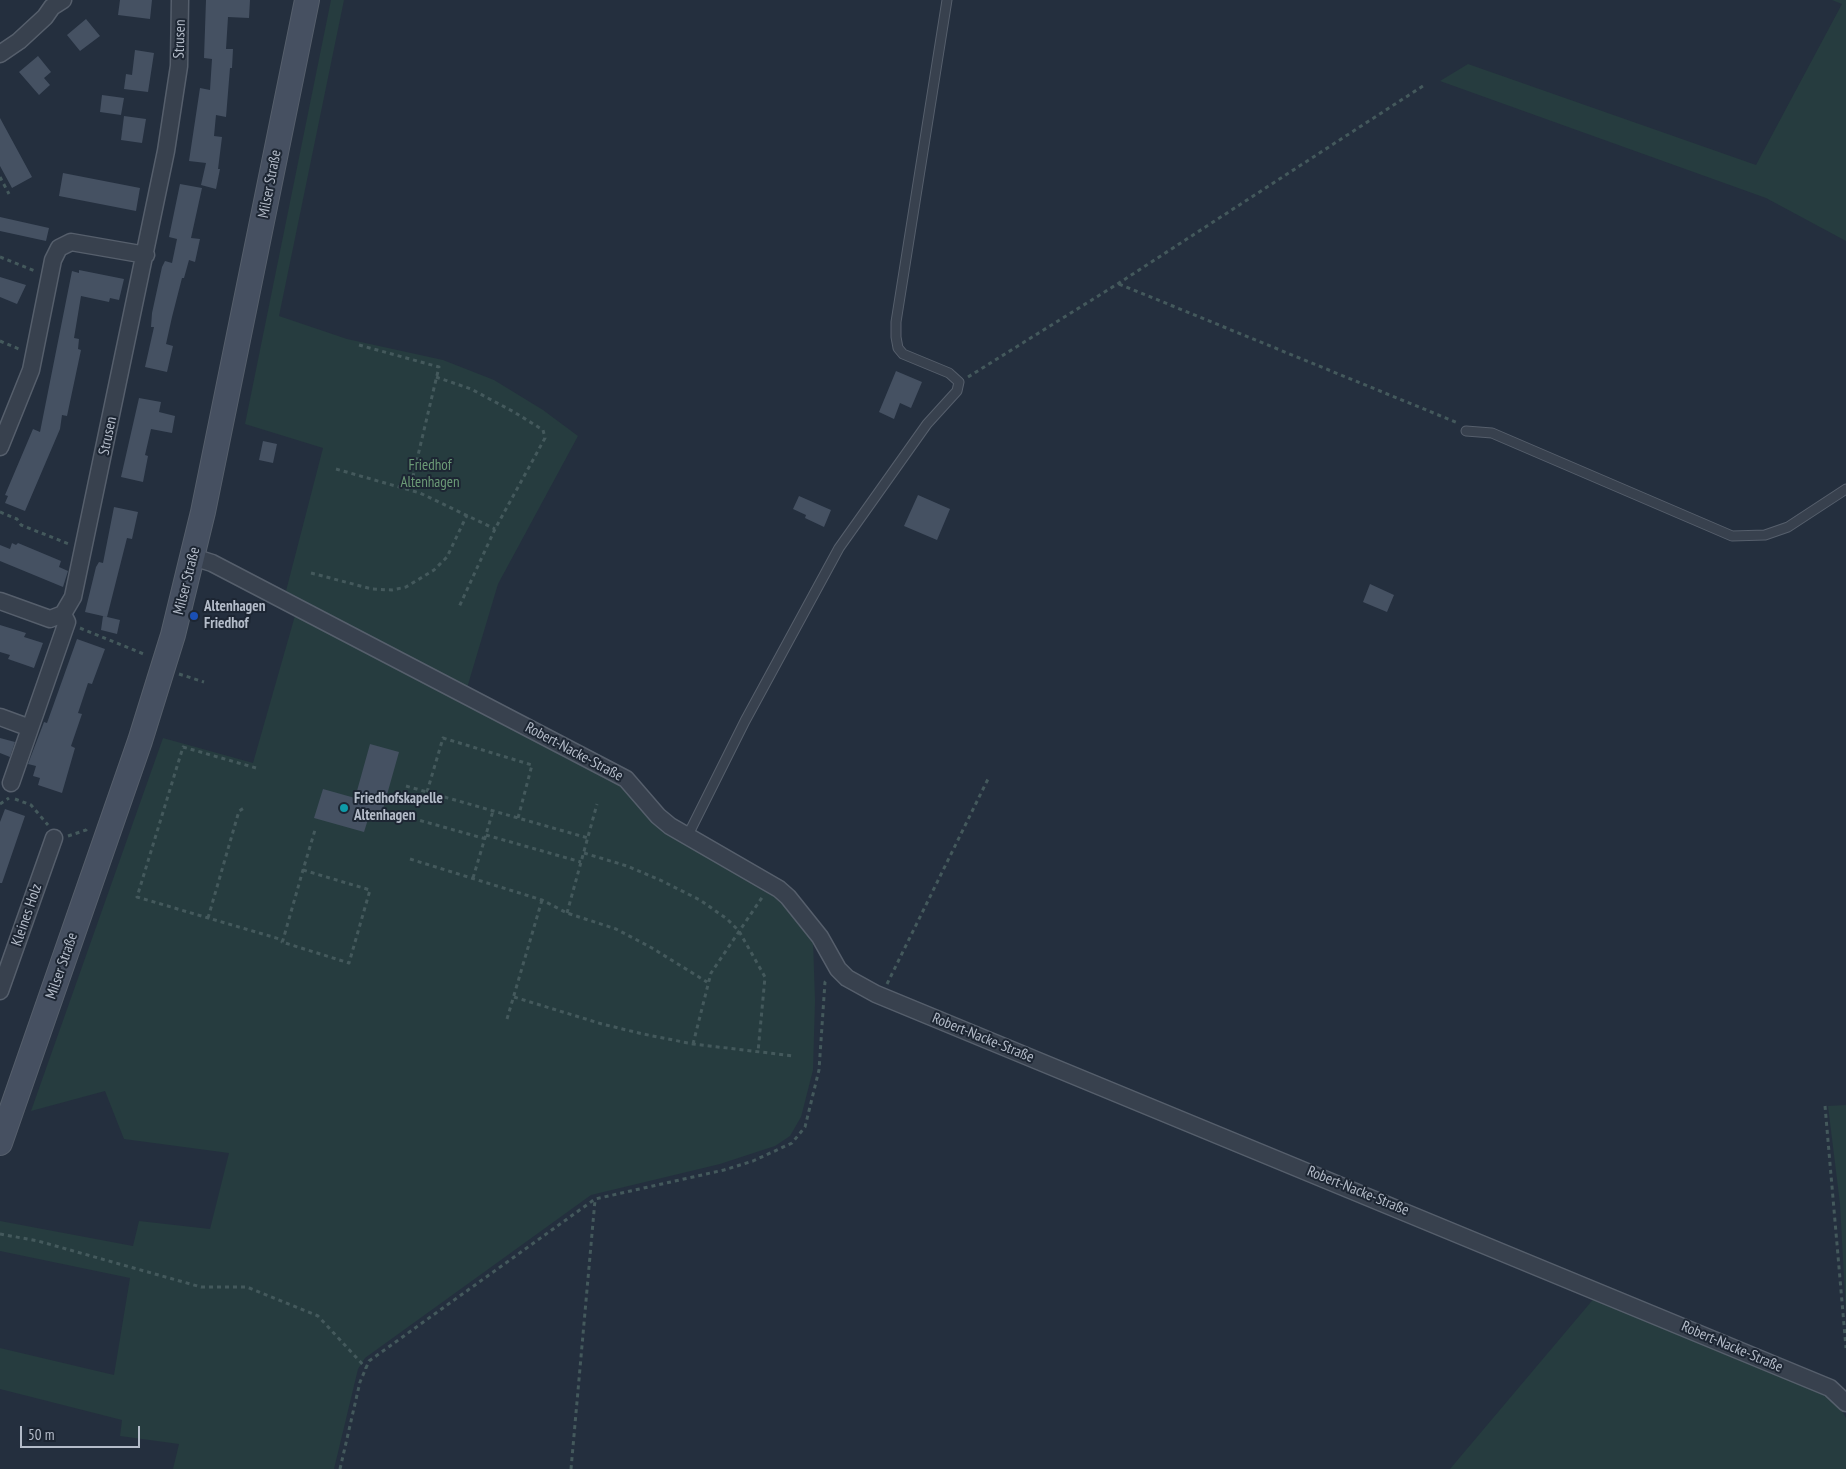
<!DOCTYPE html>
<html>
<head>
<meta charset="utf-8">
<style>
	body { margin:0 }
	#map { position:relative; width:1846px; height:1469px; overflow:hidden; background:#242f3e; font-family:"PT Sans Narrow",sans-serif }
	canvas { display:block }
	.scale { position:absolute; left:20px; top:1426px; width:120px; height:22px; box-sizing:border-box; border:2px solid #b4bcc9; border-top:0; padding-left:6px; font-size:15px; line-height:18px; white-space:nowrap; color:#b4bcc9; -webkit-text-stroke:4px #1d2633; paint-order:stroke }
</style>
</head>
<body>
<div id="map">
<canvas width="1846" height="1469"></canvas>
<div class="scale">50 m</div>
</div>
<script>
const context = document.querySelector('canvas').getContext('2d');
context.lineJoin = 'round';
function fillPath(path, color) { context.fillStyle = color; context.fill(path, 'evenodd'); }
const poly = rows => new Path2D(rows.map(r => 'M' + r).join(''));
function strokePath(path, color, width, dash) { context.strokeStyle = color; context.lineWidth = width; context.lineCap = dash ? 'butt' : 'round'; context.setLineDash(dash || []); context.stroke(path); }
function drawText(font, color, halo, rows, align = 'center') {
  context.font = font + ' "PT Sans Narrow",sans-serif'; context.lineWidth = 4; context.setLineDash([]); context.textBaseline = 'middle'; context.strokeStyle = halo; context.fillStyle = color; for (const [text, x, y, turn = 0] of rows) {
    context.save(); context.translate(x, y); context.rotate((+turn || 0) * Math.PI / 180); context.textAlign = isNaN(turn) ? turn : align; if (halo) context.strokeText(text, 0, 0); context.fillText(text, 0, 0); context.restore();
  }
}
fillPath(poly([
	[331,0,344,0,279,316,347,339,443,360,494,380,543,410,578,436,498,584,467,688,286,591,323,448,245,424],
	[1832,0,1846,0,1846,241,1766,198,1440,81,1468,64,1756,165,1842,4],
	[296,612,507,724,567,759,626,786,777,895,813,941,815,1001,813,1070,801,1117,790,1136,775,1146,720,1164,591,1195,365,1358,358,1369,334,1469,173,1469,179,1444,120,1436,122,1420,0,1389,0,1348,114,1375,130,1278,0,1251,0,1221,133,1246,139,1221,210,1229,229,1153,124,1139,105,1091,31,1111,163,738,253,763],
	[1846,1105,1846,1315,1840,1204,1828,1106],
	[1596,1296,1828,1392,1838,1403,1846,1418,1846,1469,1450,1469]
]), '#263c3f');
fillPath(poly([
	[120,0,152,0,150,19,118,15],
	[206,0,250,0,249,18,228,17,226,49,233,49,232,68,230,68,226,117,216,115,214,136,222,137,218,169,220,169,216,189,201,185,206,163,189,161,200,88,210,90,212,59,204,58],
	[86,19,100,36,80,51,67,35],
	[135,50,154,53,148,92,124,89,126,74,132,75],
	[38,56,51,72,44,78,50,85,39,95,19,72],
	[102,95,124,98,121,115,100,112],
	[124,116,146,119,142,143,121,140],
	[0,118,32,177,12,188,0,166],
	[63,173,140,188,136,211,59,196],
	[180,184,202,188,191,238,200,239,195,262,189,260,184,278,182,278,172,317,166,344,173,346,167,372,145,367,154,327,151,327,152,313,162,267,165,261,172,263,177,239,169,237],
	[0,217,49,228,46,241,0,231],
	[79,270,124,279,119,300,110,298,109,302,81,296,74,338,79,339,78,349,81,350,67,416,62,415,60,429,25,511,5,503,8,496,5,495,33,429,40,432,72,271,79,273],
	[0,277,26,285,17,304,0,297],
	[896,371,922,382,911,408,900,403,894,419,879,412],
	[139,398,161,402,159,412,175,416,172,433,151,429,145,455,148,456,143,482,121,477],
	[263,441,277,444,273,463,259,460],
	[918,495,950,509,937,540,904,526],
	[799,496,831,510,824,527,805,518,806,515,793,509],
	[114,507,138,512,132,539,127,538,107,617,85,612,96,567,99,562,103,563],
	[12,543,16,545,18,543,61,561,59,567,68,571,63,587,0,561,0,545,10,549],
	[1370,584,1394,595,1387,612,1363,602],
	[103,616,120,620,117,634,101,630],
	[0,625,26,633,24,637,43,643,34,668,8,659,10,655,0,652],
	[77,639,105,649,92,684,88,683,78,713,82,714,71,746,75,748,62,793,38,785,40,778,33,776,36,766,28,764,44,722,47,723],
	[0,738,15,742,10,757,0,753],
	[370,744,399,752,381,816,370,813,364,832,314,818,323,789,355,798],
	[5,809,25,816,2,883,0,883,0,822]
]), '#455162');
const lane = poly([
	[1466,431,1492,433,1732,536,1765,535,1788,527,1846,489],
	[687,837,745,721,839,548,927,424,957,391,959,382,949,373,903,354,898,348,896,337,896,322,947,0]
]);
const street = poly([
	[0,54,19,41,45,17,52,7,63,0],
	[0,447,31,370,53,260,59,248,71,242,146,255],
	[193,557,212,563,626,779,658,816,670,826,779,889,788,897,820,937,838,969,847,978,876,994,1830,1388,1846,1403],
	[0,601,50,619,63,614,73,597,166,151,179,66,180,0],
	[0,717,30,728],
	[11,783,67,622,63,614],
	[0,991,54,838]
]);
const secondary = poly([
	[0,1143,140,741,173,635,203,512,307,0]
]);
strokePath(lane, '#565f6c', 11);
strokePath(street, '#565f6c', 19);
strokePath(secondary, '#565f6c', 26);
strokePath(poly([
	[0,177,9,194],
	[0,257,35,271],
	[1119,284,1458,423],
	[0,341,19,349],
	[359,345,439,367,410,489],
	[436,377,471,389,514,412,543,430,545,438,495,529,459,607],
	[968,377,1119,283,1426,84],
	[336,469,420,493,495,529],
	[0,512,17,519,21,525,69,544],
	[311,573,372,589,392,590,406,587,434,570,447,557,467,515],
	[80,628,146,655],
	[179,674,204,682],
	[256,768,183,747,137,897,283,940],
	[406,786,588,838],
	[427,792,443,738,532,765,518,818],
	[15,799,31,805,48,825],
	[0,804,9,798],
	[397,814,486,839],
	[486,835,581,862],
	[68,836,86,830,89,826],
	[584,853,627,866,660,880,700,900,727,919,739,931,765,977,758,1052],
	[410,859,542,900,567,913,616,929,652,948,707,982],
	[303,870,370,890,349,963,282,942,283,940,303,870,315,830],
	[473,878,493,811],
	[567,913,597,804],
	[208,918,239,811,244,808],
	[887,984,988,779],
	[514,997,602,1024,643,1034,693,1044,794,1056],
	[507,1019,542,900],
	[693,1044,711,973,763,896],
	[1825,1106,1846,1348],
	[0,1234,38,1241,201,1287,247,1287,318,1316,366,1368],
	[340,1469,360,1382,369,1361,595,1199,724,1170,753,1161,792,1143,805,1127,819,1070,825,982,828,979],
	[571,1469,595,1200]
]), '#44595c', 3, [4, 4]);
strokePath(lane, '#38414e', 9);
strokePath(street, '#38414e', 16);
strokePath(secondary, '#465061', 24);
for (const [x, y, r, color] of [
	[194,616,5,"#1a4fb4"],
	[344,808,5,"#0f9aa8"]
]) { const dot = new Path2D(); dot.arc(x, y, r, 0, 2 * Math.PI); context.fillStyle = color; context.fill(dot); strokePath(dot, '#1d2633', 2); }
drawText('15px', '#b4bcc9', '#1d2633', [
	["Strusen",180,39,-88],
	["Milser Straße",270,184,-79],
	["Strusen",108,436,-78],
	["Milser Straße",187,581,-76],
	["Robert-Nacke-Straße",574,752,28],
	["Kleines Holz",27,915,-71],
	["Milser Straße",62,966,-71],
	["Robert-Nacke-Straße",983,1038,22],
	["Robert-Nacke-Straße",1358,1191,22],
	["Robert-Nacke-Straße",1732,1347,23]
]);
drawText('15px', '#6b9a76', '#1d2633', [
	["Friedhof",430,466],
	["Altenhagen",430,483]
]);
drawText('bold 15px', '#b4bcc9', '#1d2633', [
	["Altenhagen",204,607],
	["Friedhof",204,624],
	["Friedhofskapelle",354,799],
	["Altenhagen",354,816]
], 'left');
</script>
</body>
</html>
